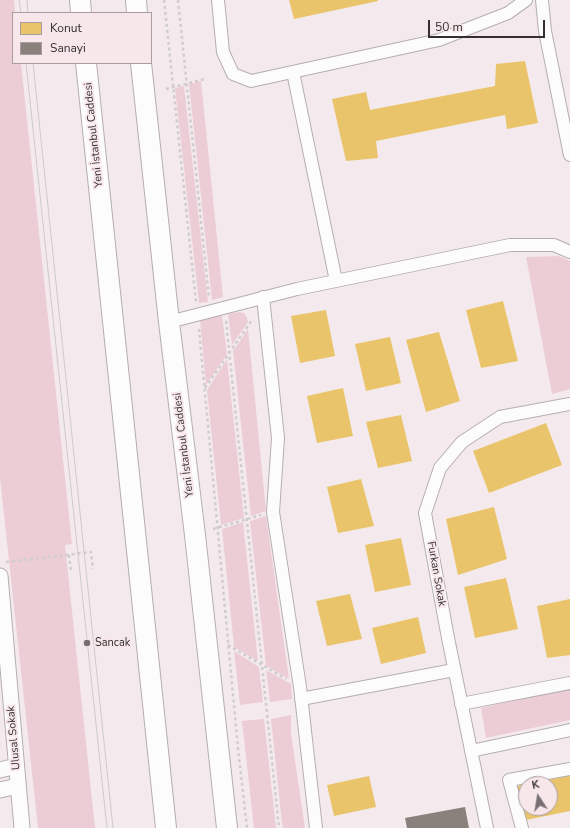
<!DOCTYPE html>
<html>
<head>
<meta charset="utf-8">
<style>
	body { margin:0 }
	#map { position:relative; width:570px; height:828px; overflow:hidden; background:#f4eaed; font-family:"Nunito Sans",sans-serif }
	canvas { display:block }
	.legend { position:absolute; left:12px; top:12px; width:140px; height:52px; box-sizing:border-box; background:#f7e7eb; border:1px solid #a99da0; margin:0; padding:5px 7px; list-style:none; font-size:12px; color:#342f30 }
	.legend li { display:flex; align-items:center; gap:8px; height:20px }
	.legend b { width:20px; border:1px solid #a99da0 }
	.north { position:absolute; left:518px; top:776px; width:40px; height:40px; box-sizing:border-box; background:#f7e7eb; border:1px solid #a99da0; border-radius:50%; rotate:348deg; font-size:11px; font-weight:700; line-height:16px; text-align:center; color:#342f30 }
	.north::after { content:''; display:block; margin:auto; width:14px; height:18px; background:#777072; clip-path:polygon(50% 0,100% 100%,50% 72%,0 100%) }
	.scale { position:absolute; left:428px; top:20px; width:117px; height:18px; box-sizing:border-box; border:2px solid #342f30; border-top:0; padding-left:5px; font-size:12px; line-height:14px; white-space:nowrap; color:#342f30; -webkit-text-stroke:3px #f7e7eb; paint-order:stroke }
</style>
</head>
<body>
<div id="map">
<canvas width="570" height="828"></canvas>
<ul class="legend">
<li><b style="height:11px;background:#e9c46a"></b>Konut</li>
<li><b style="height:11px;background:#8a817c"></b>Sanayi</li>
</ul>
<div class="north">K</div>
<div class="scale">50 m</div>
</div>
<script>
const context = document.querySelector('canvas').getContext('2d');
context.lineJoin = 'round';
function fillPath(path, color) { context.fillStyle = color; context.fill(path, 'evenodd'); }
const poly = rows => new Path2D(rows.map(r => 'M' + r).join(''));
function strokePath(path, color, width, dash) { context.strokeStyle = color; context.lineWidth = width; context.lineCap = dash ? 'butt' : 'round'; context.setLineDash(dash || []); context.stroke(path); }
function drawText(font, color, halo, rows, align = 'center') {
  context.font = font + ' "Nunito Sans",sans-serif'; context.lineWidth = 4; context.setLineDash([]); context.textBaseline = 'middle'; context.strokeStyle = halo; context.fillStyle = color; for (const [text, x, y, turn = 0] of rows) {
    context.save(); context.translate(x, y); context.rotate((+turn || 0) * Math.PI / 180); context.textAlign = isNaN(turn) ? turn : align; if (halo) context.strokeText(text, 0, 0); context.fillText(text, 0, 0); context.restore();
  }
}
fillPath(poly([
	[0,0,14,0,15,13,13,13,13,63,21,63,72,544,65,545,95,828,38,828,0,478],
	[201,81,223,297,212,300,189,84],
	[184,86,208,302,199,303,175,88],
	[558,256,570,261,570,389,552,394,526,257],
	[238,312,244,313,247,318,248,322,232,345,228,314],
	[222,315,227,354,206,385,200,320],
	[248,329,266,511,251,516,233,351],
	[227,359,244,518,221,525,207,390],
	[266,516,289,679,266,666,250,521],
	[243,522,258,661,234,647,222,529],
	[234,651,259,667,263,702,240,705],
	[266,670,291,684,292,699,270,702],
	[570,689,570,720,486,738,481,708],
	[291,715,291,733,305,828,283,828,282,823,271,719],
	[264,719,276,828,254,828,242,721]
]), '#edcdd5');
fillPath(poly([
	[289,0,378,0,378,1,294,19],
	[525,61,538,123,507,129,505,115,376,141,378,158,346,161,332,99,366,92,370,110,495,86,496,64],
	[503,301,518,361,481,368,466,310],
	[326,310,335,356,300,363,291,316],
	[439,332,460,401,426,412,406,340],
	[390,337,401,383,366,391,355,344],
	[343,388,353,436,317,443,307,396],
	[401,415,412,461,378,468,366,422],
	[546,423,562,465,489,493,473,451],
	[361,479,374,526,338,533,327,487],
	[494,507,507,559,458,575,446,519],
	[401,538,411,585,375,592,365,545],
	[506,578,518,629,475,638,464,587],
	[350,594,362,639,327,646,316,601],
	[570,599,570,655,547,658,537,606],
	[418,617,426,653,381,664,372,628],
	[570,775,570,811,526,820,517,786,526,784,526,808,550,808,550,784,530,783],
	[369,776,376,807,334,816,327,785]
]), '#e9c46a');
fillPath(poly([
	[465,807,469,828,407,828,405,818]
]), '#8a817c');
const minor = poly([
	[218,0,223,52,233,74,251,81,439,40,508,13,526,0],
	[542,0,545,31,570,155],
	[293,72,336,281],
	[263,297,278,438,273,512,300,687,316,828],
	[169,322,297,289,510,245,554,245,570,252],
	[301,699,454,670],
	[461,704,570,683],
	[471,751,570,730],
	[487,828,448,638,425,513,440,468,462,442,500,417,570,404],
	[522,828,509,780,570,769]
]);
const tertiary = poly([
	[0,576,22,828],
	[0,770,16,766],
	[0,790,18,786]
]);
const trunk = poly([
	[80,0,81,13],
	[136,0,137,13],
	[86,63,166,828],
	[141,63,169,322,195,535,227,828]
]);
strokePath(minor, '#b5aeaf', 14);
strokePath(tertiary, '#b5aeaf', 17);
strokePath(trunk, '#b5aeaf', 22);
strokePath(poly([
	[164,0,196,302],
	[178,0,209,298],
	[166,89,205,79],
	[226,321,279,828],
	[199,329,238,748,247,828],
	[205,388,252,320],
	[213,529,261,515],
	[69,555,71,571],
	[6,562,91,552,93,569],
	[228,645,286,679]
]), '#d0cdce', 2.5, [3, 3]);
strokePath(minor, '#fdfcfc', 12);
strokePath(tertiary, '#fdfcfc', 15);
strokePath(trunk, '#fdfcfc', 20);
strokePath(poly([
	[19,0,21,13],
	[27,0,28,13],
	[26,63,107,828],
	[33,63,113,828]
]), '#cccaca', 1);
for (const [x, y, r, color] of [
	[87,643,4,"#777072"]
]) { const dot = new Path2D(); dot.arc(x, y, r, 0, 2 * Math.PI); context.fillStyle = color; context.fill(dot); strokePath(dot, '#f7e7eb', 1.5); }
drawText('11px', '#342f30', '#f7e7eb', [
	["Yeni İstanbul Caddesi",94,135,-96],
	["Yeni İstanbul Caddesi",184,445,-97],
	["Furkan Sokak",436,574,80],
	["Ulusal Sokak",14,738,-95]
]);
drawText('11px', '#342f30', '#f7e7eb', [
	["Sancak",95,643]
], 'left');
</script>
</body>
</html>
